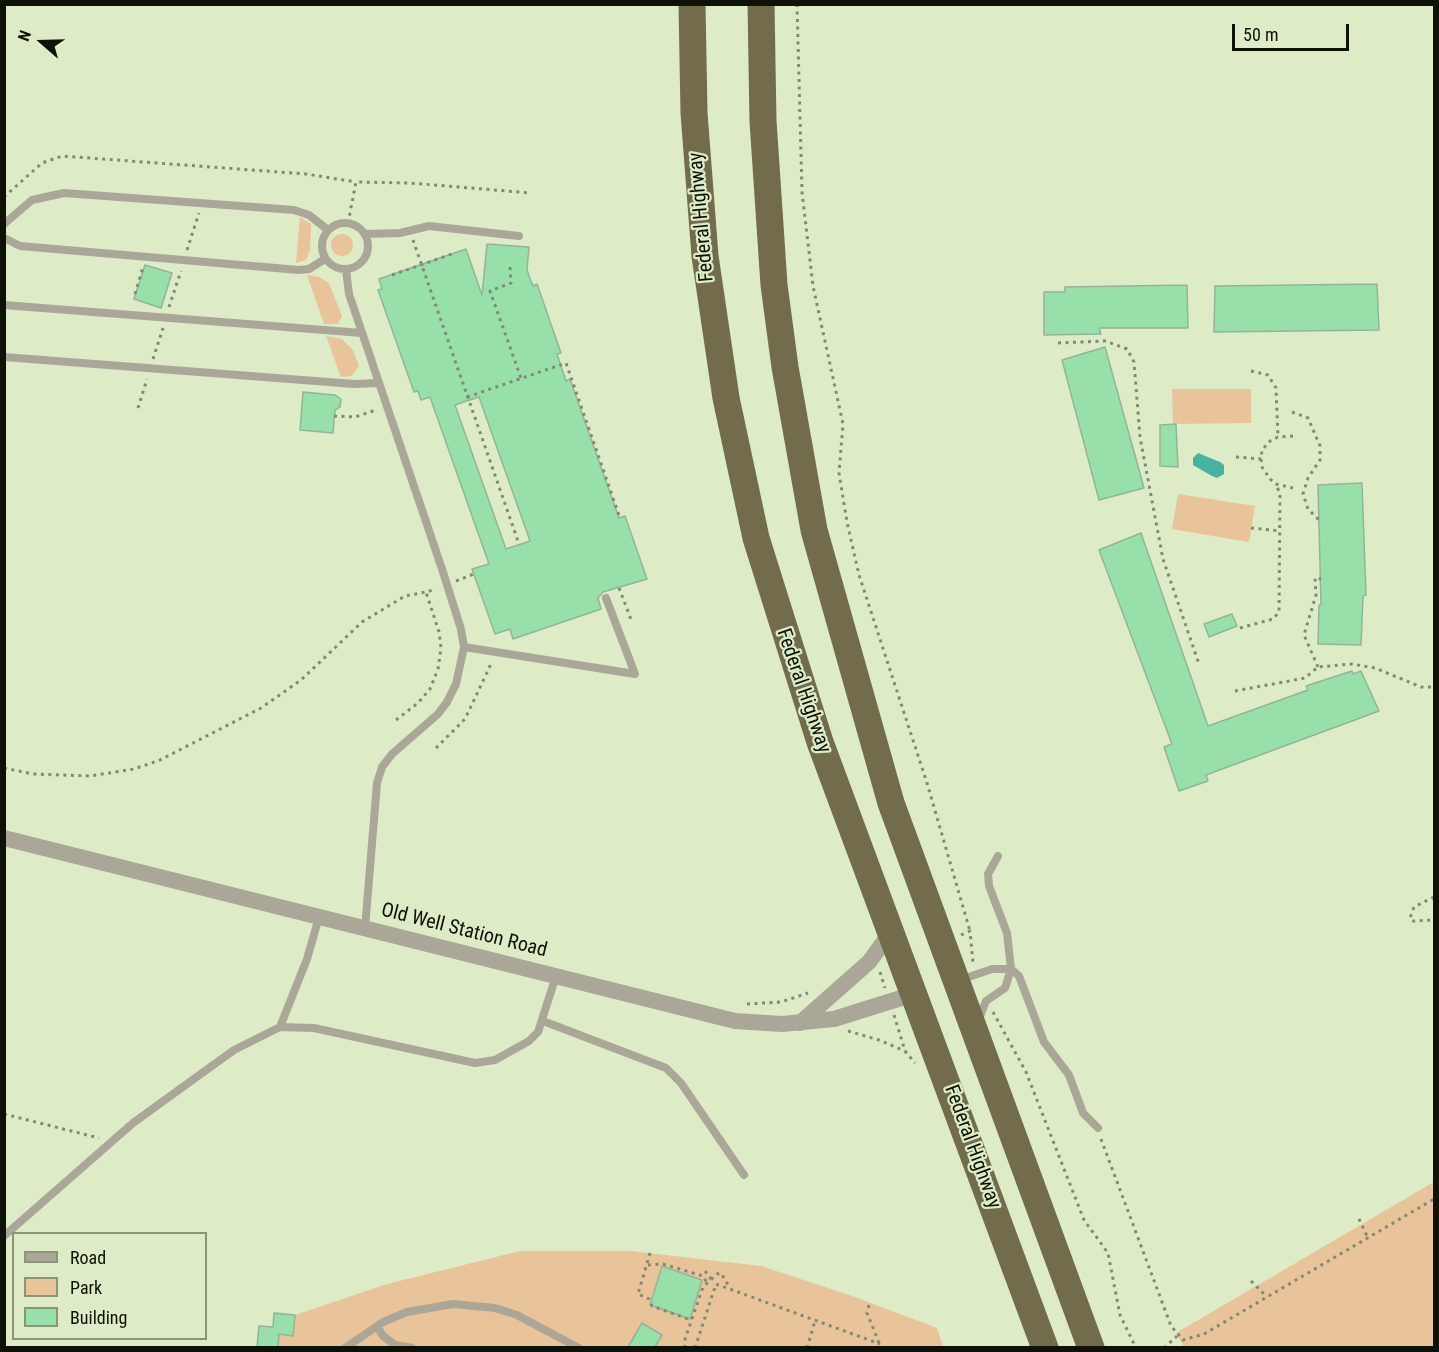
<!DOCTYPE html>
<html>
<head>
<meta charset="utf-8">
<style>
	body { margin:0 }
	#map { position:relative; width:1439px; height:1352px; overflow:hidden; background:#ddebc7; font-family:"Roboto Condensed",sans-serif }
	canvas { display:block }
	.frame { position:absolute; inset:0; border:6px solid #0d1106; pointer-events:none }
	.legend { position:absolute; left:12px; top:1232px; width:195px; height:108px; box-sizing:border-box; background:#ddebc7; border:2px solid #8a947a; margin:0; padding:8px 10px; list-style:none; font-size:18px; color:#0d1106 }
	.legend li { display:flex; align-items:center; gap:12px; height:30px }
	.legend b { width:30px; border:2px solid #8a947a }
	.north { position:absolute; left:12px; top:12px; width:60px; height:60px; -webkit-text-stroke:4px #ddebc7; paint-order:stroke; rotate:290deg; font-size:16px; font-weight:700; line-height:24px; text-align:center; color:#0d1106 }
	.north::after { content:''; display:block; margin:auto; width:21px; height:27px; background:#0d1106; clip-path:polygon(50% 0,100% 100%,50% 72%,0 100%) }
	.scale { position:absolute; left:1232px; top:24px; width:117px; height:27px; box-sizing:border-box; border:3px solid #0d1106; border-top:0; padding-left:8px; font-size:18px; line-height:21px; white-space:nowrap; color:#0d1106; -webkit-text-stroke:4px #ddebc7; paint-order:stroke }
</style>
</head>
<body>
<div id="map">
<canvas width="1439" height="1352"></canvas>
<div class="frame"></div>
<ul class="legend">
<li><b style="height:8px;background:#aba798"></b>Road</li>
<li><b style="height:16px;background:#e9c39a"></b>Park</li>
<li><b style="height:16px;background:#97e0aa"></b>Building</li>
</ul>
<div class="north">N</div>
<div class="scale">50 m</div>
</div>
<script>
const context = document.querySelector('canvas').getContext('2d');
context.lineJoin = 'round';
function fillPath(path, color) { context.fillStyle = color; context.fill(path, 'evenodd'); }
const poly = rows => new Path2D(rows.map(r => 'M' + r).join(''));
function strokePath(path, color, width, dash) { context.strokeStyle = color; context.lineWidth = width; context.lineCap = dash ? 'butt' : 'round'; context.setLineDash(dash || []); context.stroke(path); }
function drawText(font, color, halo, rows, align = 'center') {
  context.font = font + ' "Roboto Condensed",sans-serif'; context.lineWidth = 4.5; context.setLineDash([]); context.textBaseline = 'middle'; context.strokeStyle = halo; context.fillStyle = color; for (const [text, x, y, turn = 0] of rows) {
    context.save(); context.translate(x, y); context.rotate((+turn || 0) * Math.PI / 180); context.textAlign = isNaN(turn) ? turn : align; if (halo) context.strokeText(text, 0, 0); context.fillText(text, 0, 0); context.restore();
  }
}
fillPath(poly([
	[300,217,311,224,310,250,306,260,296,263],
	'331 245a11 11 0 1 1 22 0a11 11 0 1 1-22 0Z',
	[307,275,319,277,329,283,342,316,338,324,324,324],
	[326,336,342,339,353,350,359,366,351,376,341,377],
	[1172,389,1251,389,1251,423,1173,424],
	[1178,494,1255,506,1249,542,1172,529],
	[1434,1182,1434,1347,1184,1347,1176,1333],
	[520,1251,631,1251,761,1266,852,1296,937,1328,943,1347,256,1348,295,1315,387,1284]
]), '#e9c39a');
fillPath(poly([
	[1198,453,1220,462,1224,465,1224,474,1217,478,1212,476,1193,465,1193,458]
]), '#44b39f');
const building = poly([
	[487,244,529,247,527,270,533,286,537,284,561,353,557,354,566,381,570,379,619,518,625,516,647,579,603,592,598,598,601,609,513,639,510,629,495,634,472,569,489,564,430,397,421,400,418,391,414,392,378,290,382,289,379,279,466,249,482,295,487,244],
	[479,397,530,541,506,549,455,405,479,397],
	[145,265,172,273,161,308,134,299,145,265],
	[1377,284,1379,330,1214,332,1215,286,1377,284],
	[1187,285,1188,328,1099,328,1101,334,1044,335,1044,292,1065,292,1065,287,1187,285],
	[1105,347,1144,488,1099,500,1062,360,1105,347],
	[303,392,335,395,341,399,340,407,335,410,333,433,300,430,303,392],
	[1176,424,1178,467,1160,466,1160,425,1176,424],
	[1362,483,1366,595,1363,596,1361,645,1318,644,1319,605,1321,605,1318,485,1362,483],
	[1141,533,1208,726,1308,690,1306,686,1352,671,1353,674,1361,671,1379,711,1206,775,1208,781,1179,791,1164,747,1172,744,1099,550,1141,533],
	[1232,614,1237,626,1209,637,1204,624,1232,614],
	[662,1266,702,1280,690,1319,650,1305,662,1266],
	[274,1313,295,1315,293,1336,279,1334,278,1347,257,1347,259,1326,273,1327,274,1313],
	[642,1323,662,1335,655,1347,628,1347,642,1323]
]);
fillPath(building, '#97e0aa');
strokePath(building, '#94b39b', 1.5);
strokePath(poly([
	[797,4,802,192,813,286,843,424,839,473,847,522,859,575,927,783,970,931],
	[4,197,42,163,62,156,306,174,356,182],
	[348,223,356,182,410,183,531,193],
	[413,240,519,544],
	[187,250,199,213],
	[510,267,511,283,490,291,521,378],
	[392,275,452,254],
	[135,294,143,267],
	[169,307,181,271],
	[1058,343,1105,341,1127,349,1134,362,1140,437,1163,559,1199,664],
	[153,359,163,328],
	[1251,371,1268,375,1276,388,1278,437],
	[467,397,566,363,620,518],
	[138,408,147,379],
	[1292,412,1308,418,1320,446,1320,460,1308,478,1303,494,1308,509,1319,520],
	[334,416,355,417,376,410],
	[1293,436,1278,437,1270,441,1262,450,1261,459,1262,467,1270,479,1276,484,1293,488],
	[1236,457,1261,459],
	[1251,528,1280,531],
	[456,581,474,574],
	[619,588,632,622],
	[1240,628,1273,619,1279,612,1280,494,1276,484],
	[1318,667,1304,635,1316,595,1315,578,1321,579],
	[1235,691,1305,678,1318,667,1352,664,1375,668,1421,687,1434,687],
	[396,720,418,703,430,689,438,669,441,648,439,632,426,592,436,589],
	[436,748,465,719,491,664],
	[4,768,33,774,90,776,134,769,160,760,261,708,301,680,362,622,405,596,426,592],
	[1434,897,1414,907,1410,918,1413,921,1434,920],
	[961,935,970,931,973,963],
	[880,972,885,988],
	[747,1004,781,1002,808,993],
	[993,1012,1026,1072,1084,1220,1108,1253,1120,1315,1136,1348],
	[894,1015,905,1051,915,1063],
	[848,1031,879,1040,905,1051],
	[4,1114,99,1138],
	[1101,1139,1171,1326,1183,1340,1204,1334,1434,1199],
	[1359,1219,1368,1238],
	[650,1253,638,1294,649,1299,652,1306,691,1320],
	[648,1265,663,1264,703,1276,707,1283],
	[705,1271,711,1279],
	[1251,1281,1267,1297],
	[869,1305,867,1313,881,1348],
	[685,1348,685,1339,703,1287,717,1274,721,1273,730,1288],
	[695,1348,716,1284,880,1344],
	[807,1348,815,1321],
	[1164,1348,1177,1336]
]), '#828b72', 3, [3, 4.5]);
strokePath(poly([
	'322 246a23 23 0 1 1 46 0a23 23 0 1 1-46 0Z',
	[4,224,32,200,64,193,294,210,309,215,328,230],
	[365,234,400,233,429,226,519,236],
	[4,238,20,246,299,270,309,269,325,259],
	[346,270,349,294,442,569,461,629,464,647,456,684,447,702,438,714,392,754,382,767,377,783,365,928],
	[4,305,362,333],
	[4,357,354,384,379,383],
	[464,647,635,674,606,598],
	[960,980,992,969,1011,969,1019,976,1044,1042,1069,1075,1083,1113,1098,1128],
	[543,1021,666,1068,681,1083,744,1175],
	[978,1021,986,1001,1005,988,1011,969,1007,933,989,886,988,874,998,856],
	[280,1027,314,1028,475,1063,495,1060,529,1041,538,1032,556,976],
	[4,1236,133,1123,234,1050,280,1027,307,959,319,917],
	[377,1326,383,1336,395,1345,412,1348],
	[345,1348,383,1322,407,1312,453,1304,495,1308,517,1315,579,1348]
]), '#aba798', 8);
strokePath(poly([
	[4,838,735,1021,782,1024,834,1019,914,994],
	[800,1023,869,962,891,932]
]), '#aba798', 16);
strokePath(poly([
	[692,4,694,113,705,256,726,398,756,538,820,742,1045,1348],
	[761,4,763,121,774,285,785,367,814,530,891,803,1091,1348]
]), '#726b4c', 27);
drawText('20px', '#0d1106', '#ddebc7', [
	["Federal Highway",702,217,-95],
	["Federal Highway",803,691,71],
	["Old Well Station Road",464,931,14],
	["Federal Highway",972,1147,70]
]);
</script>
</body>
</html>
